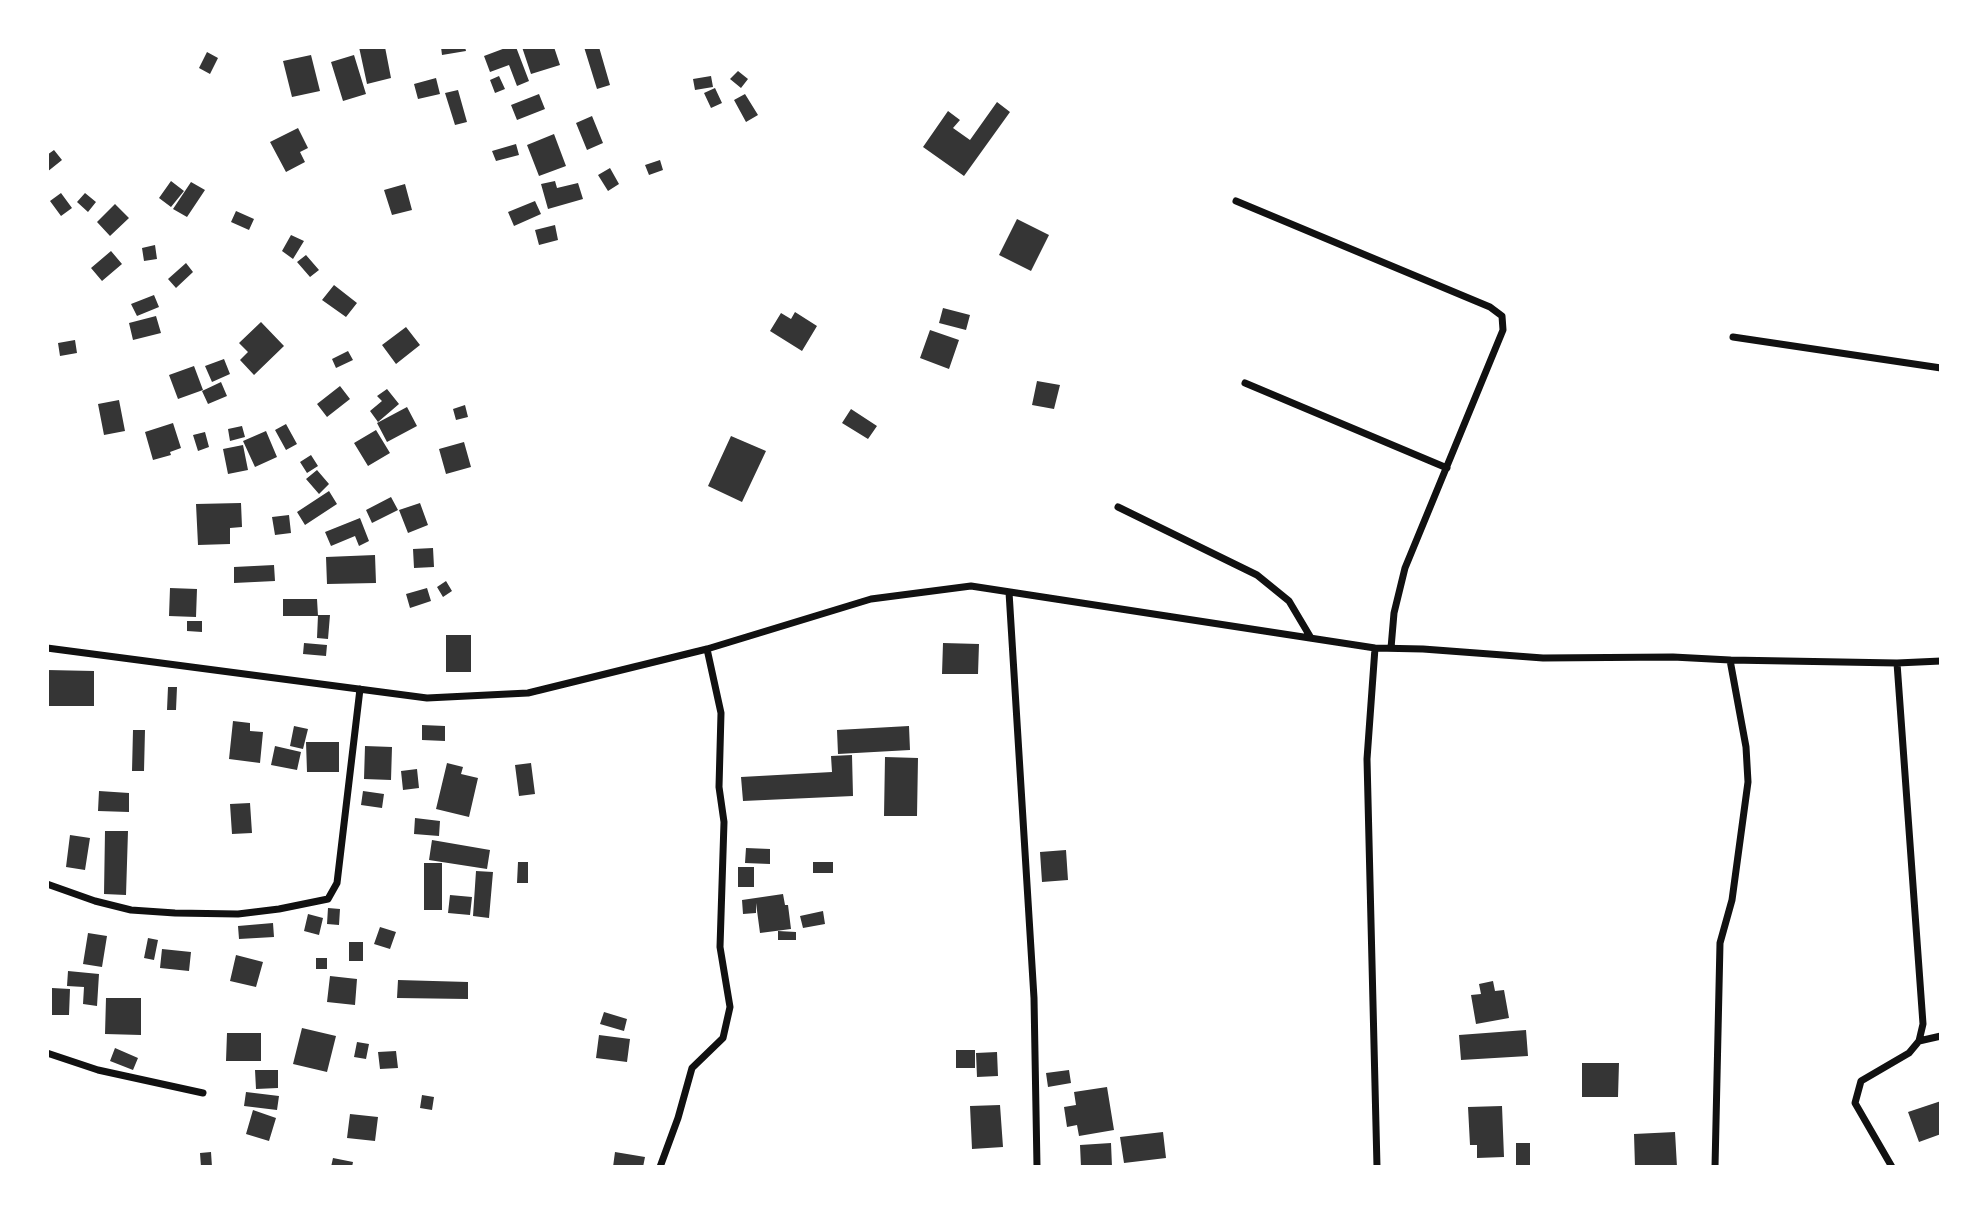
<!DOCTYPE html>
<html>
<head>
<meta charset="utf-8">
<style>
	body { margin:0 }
	#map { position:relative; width:1988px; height:1214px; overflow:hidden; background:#fff; font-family:Poppins,sans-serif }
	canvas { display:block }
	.frame { position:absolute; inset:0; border:49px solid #fff; pointer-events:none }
</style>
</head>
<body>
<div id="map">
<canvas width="1988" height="1214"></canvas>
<div class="frame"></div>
</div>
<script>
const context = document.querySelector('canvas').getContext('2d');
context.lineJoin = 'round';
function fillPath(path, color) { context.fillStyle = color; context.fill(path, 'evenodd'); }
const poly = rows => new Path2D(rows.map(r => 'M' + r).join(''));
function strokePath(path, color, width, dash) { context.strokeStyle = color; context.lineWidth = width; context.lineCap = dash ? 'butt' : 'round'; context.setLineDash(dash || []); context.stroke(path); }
fillPath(poly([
	[359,47,385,47,391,78,367,84],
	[441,47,465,47,466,51,442,55],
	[508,47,516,47,529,81,517,86,509,65,490,72,484,56],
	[522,47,554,47,560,65,531,74],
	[584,47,599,47,610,85,597,89],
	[207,52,218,58,210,74,199,68],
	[311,55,320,91,292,97,283,61],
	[354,55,366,94,343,101,331,62],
	[738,71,748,79,741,88,730,79],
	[499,76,505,89,495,93,490,80],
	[711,76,713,87,695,90,693,79],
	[436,78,440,94,418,99,414,84],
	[715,88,722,103,711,108,704,93],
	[458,90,467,122,455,125,445,93],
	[539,94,545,109,517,120,511,105],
	[745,94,758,115,746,122,734,100],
	[997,102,1010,112,964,176,923,147,948,111,960,120,953,128,970,140],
	[592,116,603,143,587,150,576,123],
	[298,128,308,148,300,152,305,162,286,172,270,142],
	[554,134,566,166,539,176,527,145],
	[516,144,519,155,496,161,492,151],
	[54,150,62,160,47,172,47,155],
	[660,160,663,170,649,175,645,165],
	[610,168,619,184,608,191,598,175],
	[171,181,184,191,171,207,159,198],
	[555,181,557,188,578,183,583,199,548,209,541,184],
	[191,182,205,190,187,217,173,209],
	[405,184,412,210,392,215,384,190],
	[61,193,72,208,61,216,50,201],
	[85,193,96,202,88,212,77,202],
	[535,201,541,214,514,226,508,212],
	[115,204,129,218,110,236,97,222],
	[236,211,254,219,249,230,231,222],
	[1017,219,1049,235,1031,271,999,255],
	[555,225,558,240,539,245,535,230],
	[291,235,304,241,293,259,282,251],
	[155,245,157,259,144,261,142,248],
	[111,251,122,264,102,281,91,268],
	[306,255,319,270,310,277,297,262],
	[186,263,193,272,176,288,168,279],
	[334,285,357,303,346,317,322,300],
	[154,295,159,307,137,316,131,304],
	[943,308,970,315,966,330,939,323],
	[795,312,817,326,802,351,770,331,781,313,791,319],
	[156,316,161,333,133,340,129,323],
	[261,322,284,346,254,375,240,360,248,352,239,343],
	[406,327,420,345,396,364,382,345],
	[930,330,959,340,949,369,920,358],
	[75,340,77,353,60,356,58,343],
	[348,351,353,360,336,368,332,359],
	[224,359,230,374,212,382,205,366],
	[194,366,203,390,178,399,169,375],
	[1037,381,1060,385,1054,409,1032,405],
	[221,382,227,396,208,404,202,391],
	[340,386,350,399,327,417,317,404],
	[387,389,399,404,378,422,370,411,382,401,377,396],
	[119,400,125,431,104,435,98,404],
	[465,405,468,417,456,420,453,409],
	[407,407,417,426,387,442,377,423],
	[851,409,877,426,868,439,842,423],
	[173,423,181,448,170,452,171,455,153,460,145,432],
	[286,424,297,444,286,450,275,430],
	[242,426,245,437,230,441,228,429],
	[376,430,390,453,368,466,354,443],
	[266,431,277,457,255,467,243,441],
	[205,432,209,447,198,451,193,435],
	[731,436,766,451,742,502,708,486],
	[464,442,471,467,446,474,439,449],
	[243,445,248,470,228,474,223,449],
	[311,455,318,466,307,473,300,462],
	[317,470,329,484,319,494,306,479],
	[329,491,337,504,305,525,297,512],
	[391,497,398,510,372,523,366,510],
	[241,503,242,527,230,528,230,544,198,545,196,504],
	[420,503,428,525,408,533,399,510],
	[289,515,291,533,275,535,272,517],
	[360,518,369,541,359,546,355,536,331,546,325,532],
	[433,548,434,567,414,568,413,549],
	[375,555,376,583,327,584,326,557],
	[274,565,275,581,234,583,234,567],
	[446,581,452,591,443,597,437,587],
	[170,588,197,589,196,617,169,616],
	[427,588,431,601,410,608,406,594],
	[283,599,317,599,318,616,283,616],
	[318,615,330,615,328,639,317,638],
	[187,621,202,621,202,632,187,631],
	[446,635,471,635,471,672,446,672],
	[304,643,327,645,326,656,303,654],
	[943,643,979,644,978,674,942,674],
	[47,670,94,671,94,706,47,706],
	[168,687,177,687,176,710,167,710],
	[233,721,250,723,250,731,263,732,260,763,229,759],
	[422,725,445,726,445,741,422,740],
	[294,726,308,729,303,749,290,746],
	[909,726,910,750,838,754,837,730],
	[133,730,145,730,144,771,132,771],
	[306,742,339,742,339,772,307,772],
	[275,746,301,752,297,770,271,765],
	[365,746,392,747,391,780,364,779],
	[852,755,853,796,743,801,741,777,832,772,831,756],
	[885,757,918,758,917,816,884,816],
	[447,763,463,767,461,774,478,778,469,817,436,809],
	[531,763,535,794,519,796,515,765],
	[417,769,419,788,403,790,401,771],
	[99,791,129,793,129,812,98,811],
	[363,791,384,794,382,808,361,805],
	[250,803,252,833,232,834,230,804],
	[415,818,440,821,439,836,414,834],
	[105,831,128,831,126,895,104,894],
	[70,835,90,838,85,870,66,867],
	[432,840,490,850,487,869,429,860],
	[746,848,770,849,770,864,745,863],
	[1066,850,1068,880,1042,882,1040,852],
	[518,862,528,862,528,883,517,883],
	[813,862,833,862,833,873,813,873],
	[424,863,442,863,442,910,424,910],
	[738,867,754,867,754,887,738,887],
	[476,871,493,872,489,918,473,916],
	[783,894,785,905,788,905,791,929,760,933,756,903,756,913,743,914,742,900],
	[450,895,472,897,470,915,448,913],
	[328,908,340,909,339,925,327,924],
	[823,911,825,924,803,928,800,916],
	[308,914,323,918,319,935,304,931],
	[273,923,274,937,239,939,238,926],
	[380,927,396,932,390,949,374,944],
	[778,931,796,932,796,940,778,940],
	[88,933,107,936,102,967,83,964],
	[148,938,158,940,154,960,144,958],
	[349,942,363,942,363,961,349,961],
	[162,949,191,952,189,971,160,968],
	[236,955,263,962,256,987,230,981],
	[316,958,327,958,327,969,316,969],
	[68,971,99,974,97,1006,83,1004,84,987,67,986],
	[330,976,357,979,355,1005,327,1002],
	[398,980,468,982,468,999,397,998],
	[1493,981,1495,991,1504,990,1509,1018,1476,1024,1471,995,1481,994,1479,984],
	[52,988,70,989,69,1015,52,1015],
	[106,998,141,998,141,1035,105,1034],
	[604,1012,627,1019,624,1031,600,1024],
	[302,1028,336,1036,327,1072,293,1064],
	[1526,1030,1528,1056,1461,1060,1459,1035],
	[227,1033,261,1033,261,1061,226,1061],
	[599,1035,630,1039,627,1062,596,1058],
	[357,1042,369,1044,366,1059,354,1057],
	[115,1048,138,1058,133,1070,110,1061],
	[956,1050,975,1050,975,1068,956,1068],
	[396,1051,398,1068,380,1069,378,1052],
	[997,1052,998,1076,977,1077,976,1053],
	[1582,1063,1619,1063,1618,1097,1582,1097],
	[255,1070,278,1070,278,1088,256,1089],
	[1069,1070,1071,1083,1048,1087,1046,1073],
	[1107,1087,1114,1130,1079,1136,1077,1125,1067,1127,1064,1107,1076,1105,1074,1092],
	[246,1092,279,1096,277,1110,244,1106],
	[422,1095,434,1097,432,1110,420,1108],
	[1941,1101,1941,1134,1919,1142,1908,1112],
	[1000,1105,1003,1147,972,1149,970,1106],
	[1502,1106,1504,1157,1477,1158,1477,1145,1470,1145,1468,1107],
	[253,1110,276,1118,269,1141,246,1134],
	[350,1114,378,1117,375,1141,347,1138],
	[1163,1132,1166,1158,1124,1163,1120,1137],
	[1675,1132,1677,1167,1635,1167,1634,1134],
	[1111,1143,1112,1167,1081,1167,1080,1145],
	[1516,1143,1530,1143,1530,1167,1516,1167],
	[211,1152,212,1167,201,1167,200,1153],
	[615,1152,645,1157,643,1167,613,1167],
	[333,1158,353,1162,352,1167,331,1167]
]), '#353535');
strokePath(poly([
	[1236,201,1490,307,1502,316,1503,330,1405,568,1394,613,1391,648],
	[1733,337,1941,368],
	[1245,383,1447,468],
	[1118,507,1257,575,1289,601,1311,638],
	[1009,592,1034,998,1037,1167],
	[47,648,427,698,528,693,707,649,871,599,971,586,1375,648,1423,649,1543,658,1673,657,1730,660,1897,663,1941,661],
	[1375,648,1367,759,1377,1167],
	[47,884,95,901,131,910,175,913,238,914,279,909,328,899,337,883,360,689],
	[1919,1041,1941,1036],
	[47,1053,98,1070,203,1093],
	[660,1167,678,1118,692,1068,723,1038,730,1007,720,947,724,822,719,787,721,713,707,649],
	[1715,1167,1720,943,1732,900,1748,782,1746,747,1730,660],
	[1892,1167,1855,1103,1861,1081,1909,1053,1919,1041,1923,1024,1897,663]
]), '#111', 7);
</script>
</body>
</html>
